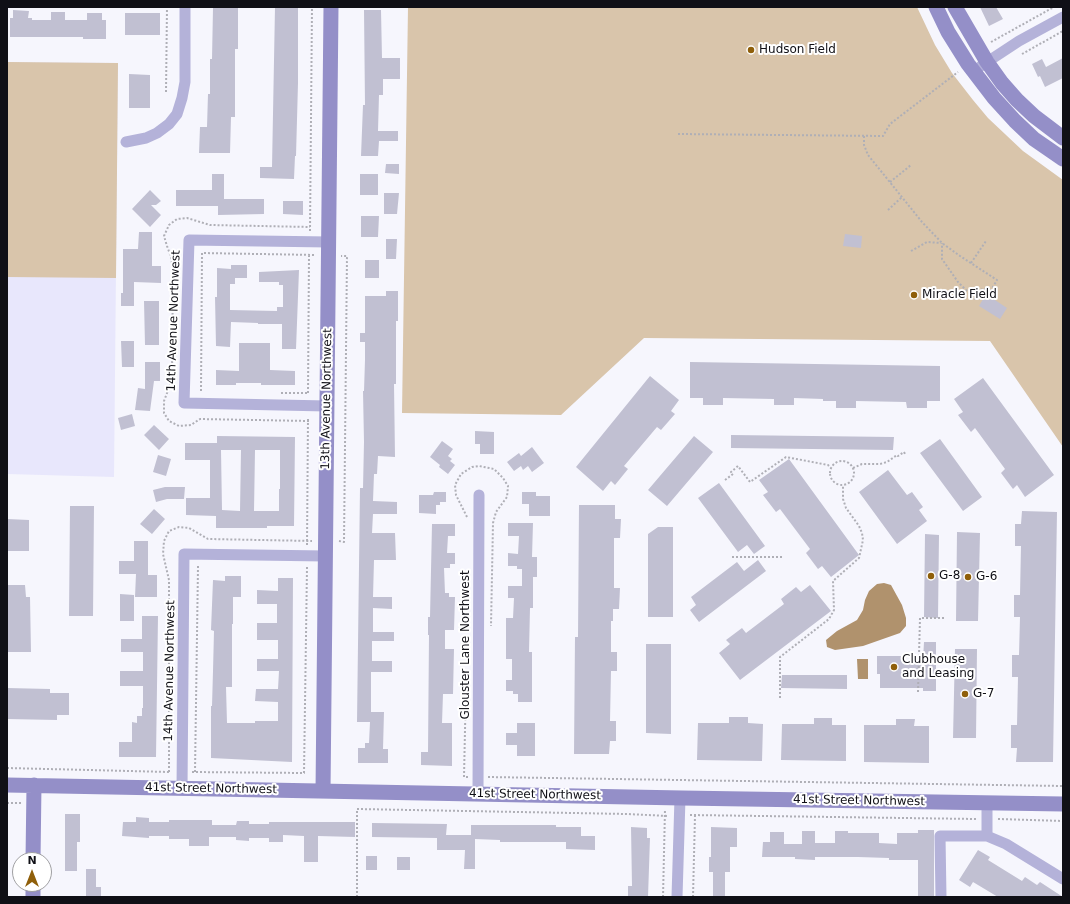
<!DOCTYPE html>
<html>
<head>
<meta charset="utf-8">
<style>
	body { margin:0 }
	#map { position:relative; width:1070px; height:904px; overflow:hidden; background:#f6f6fd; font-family:"DejaVu Sans",sans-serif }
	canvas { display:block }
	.frame { position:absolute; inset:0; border:8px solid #101016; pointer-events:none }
	.north { position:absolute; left:12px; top:852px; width:40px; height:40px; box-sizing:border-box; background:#fff; border:1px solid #9f9fa2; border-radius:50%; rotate:0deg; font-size:11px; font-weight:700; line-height:16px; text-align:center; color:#101016 }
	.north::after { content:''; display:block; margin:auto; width:14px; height:18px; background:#8f5f0a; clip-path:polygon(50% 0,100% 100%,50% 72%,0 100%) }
</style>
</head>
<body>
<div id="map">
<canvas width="1070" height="904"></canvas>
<div class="frame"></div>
<div class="north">N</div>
</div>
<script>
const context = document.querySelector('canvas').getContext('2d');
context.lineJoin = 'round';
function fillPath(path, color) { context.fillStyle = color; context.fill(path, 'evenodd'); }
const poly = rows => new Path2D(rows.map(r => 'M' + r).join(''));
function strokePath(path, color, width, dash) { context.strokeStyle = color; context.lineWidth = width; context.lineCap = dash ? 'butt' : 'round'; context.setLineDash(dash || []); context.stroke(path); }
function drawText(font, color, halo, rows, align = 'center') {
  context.font = font + ' "DejaVu Sans",sans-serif'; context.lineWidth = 4; context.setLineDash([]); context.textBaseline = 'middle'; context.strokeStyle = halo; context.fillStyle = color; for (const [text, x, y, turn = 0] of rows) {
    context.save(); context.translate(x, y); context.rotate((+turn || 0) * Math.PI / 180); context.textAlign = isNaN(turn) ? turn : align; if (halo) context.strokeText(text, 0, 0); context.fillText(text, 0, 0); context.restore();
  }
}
fillPath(poly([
	[7,62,118,63,114,477,7,474]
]), '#e8e7fc');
fillPath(poly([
	[408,7,917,7,935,45,952,73,973,100,988,118,1023,151,1063,180,1063,447,990,341,644,338,561,415,402,413],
	[7,62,118,63,116,278,7,277]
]), '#d9c5ab');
fillPath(poly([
	[884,583,891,585,902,605,906,618,906,626,900,633,863,646,835,650,827,647,826,640,837,631,857,620,863,610,865,600,869,591,877,584],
	[857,659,868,659,868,679,858,679]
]), '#b0926d');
fillPath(poly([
	[221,7,238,7,238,49,235,49,235,117,231,117,230,153,199,153,200,127,207,127,208,94,210,94,210,59,212,59,213,8,221,8],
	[275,7,298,7,298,83,296,156,295,156,294,179,260,178,260,167,272,167],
	[980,7,996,7,1003,19,989,26],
	[13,10,29,11,28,18,32,18,32,20,51,20,51,12,65,12,65,20,87,20,87,13,102,13,102,20,106,20,106,39,83,39,83,37,10,37,10,18,13,18],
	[364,10,381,10,382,58,400,58,400,79,383,79,383,95,379,95,378,131,398,131,398,141,379,141,378,156,361,156,363,105,365,105],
	[125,13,160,13,160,35,125,35],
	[1063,58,1063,78,1045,87,1040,76,1038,77,1032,64,1042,59,1046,67],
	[129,74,150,75,150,108,129,108],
	[386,164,399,164,399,174,385,173],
	[212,174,224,174,224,199,264,199,264,214,218,215,218,206,176,206,176,190,212,190],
	[360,174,378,174,378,195,360,195],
	[150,190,161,201,156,205,151,205,161,215,150,227,132,209],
	[384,193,399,193,397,214,384,214],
	[283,201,303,201,303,215,283,214],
	[361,216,379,216,378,237,361,237],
	[139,232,152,232,152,266,161,266,161,283,134,282,134,306,121,306,121,293,123,293,123,249,138,249],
	[845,234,862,236,861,248,843,246],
	[386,239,397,239,396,259,386,259],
	[365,260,379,260,379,278,365,278],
	[231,265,247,265,247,278,235,278,235,284,230,284,230,310,277,311,277,307,283,307,283,285,279,285,279,282,259,282,259,272,299,270,296,349,282,349,282,324,258,324,258,323,231,322,230,347,216,346,215,297,217,297,217,268,231,269],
	[386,291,398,291,398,321,396,321,396,384,394,384,395,457,378,456,377,474,374,474,373,501,397,502,397,514,373,514,372,533,395,533,396,560,374,560,373,597,392,597,392,609,373,608,373,632,394,632,394,641,372,641,372,661,392,661,392,672,371,672,371,712,384,712,383,749,388,749,388,763,358,763,358,748,365,748,365,743,369,743,370,722,357,722,360,488,363,488,364,442,363,391,364,391,365,360,365,342,360,342,360,333,365,333,365,296,386,296],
	[986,294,1007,308,1000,319,979,306],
	[144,301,159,301,159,345,145,345],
	[121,341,134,341,134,367,122,367],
	[239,343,270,343,270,370,295,371,295,385,261,385,261,383,236,383,236,385,216,385,216,370,239,371],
	[145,362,160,362,160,381,154,381,150,411,135,410,138,388,145,389],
	[690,362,940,366,940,401,927,401,927,408,907,408,906,402,856,401,856,408,836,408,836,401,823,401,823,399,794,398,794,405,774,405,774,399,723,398,723,405,703,405,703,398,690,398],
	[650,376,679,400,671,411,675,414,661,430,657,427,624,466,628,469,615,485,611,481,603,491,576,467],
	[983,378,1054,475,1025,497,1017,485,1013,489,1001,473,1005,469,975,428,971,432,958,415,963,412,954,399],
	[132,414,135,426,121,430,118,418],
	[154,425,169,439,159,450,144,435],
	[475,431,494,432,494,454,480,454,480,444,475,444],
	[731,435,894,437,893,450,731,448],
	[217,436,295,437,294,526,267,526,267,528,216,528,216,516,186,515,186,498,210,498,210,460,185,460,185,443,217,443],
	[221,450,241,450,240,511,222,510],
	[255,450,280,450,280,489,279,489,279,511,254,511],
	[694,436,713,452,667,506,648,490],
	[940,439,982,497,963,511,920,453],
	[442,441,453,449,448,456,452,459,450,461,455,465,448,474,439,467,440,465,430,457],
	[532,447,544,463,532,472,528,466,523,470,521,466,514,471,507,462,519,453,521,456],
	[158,455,171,459,166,476,153,472],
	[789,459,859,555,831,577,822,566,818,569,806,553,810,549,780,509,776,512,763,495,768,492,759,480],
	[888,470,907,495,912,492,923,507,919,510,927,521,897,544,859,492],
	[719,483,765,546,754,554,747,545,738,552,698,498],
	[165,487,185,487,184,499,167,499,156,502,153,490],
	[434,492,446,492,446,502,440,502,440,505,436,505,436,514,419,513,419,495,433,495],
	[522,492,536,492,536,496,550,496,550,516,529,516,529,504,522,504],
	[579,505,615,505,615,519,621,519,620,538,614,538,614,588,620,588,619,609,613,609,613,621,611,621,611,652,617,652,617,671,611,671,610,721,616,721,616,741,610,741,609,754,574,754,575,637,578,637],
	[70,506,94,506,93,616,69,616],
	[154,509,165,519,152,534,140,524],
	[1022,511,1057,512,1053,762,1016,762,1017,748,1011,748,1011,725,1017,725,1018,677,1012,677,1012,655,1019,655,1020,617,1014,617,1014,595,1020,595,1021,546,1015,546,1015,524,1021,524],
	[7,519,29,520,29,551,7,551],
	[508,523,533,523,532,557,537,557,537,577,533,577,533,608,530,608,529,652,532,652,532,702,518,702,518,694,513,694,513,691,506,691,506,680,512,680,512,659,506,659,506,618,513,618,514,598,508,598,508,586,522,586,522,569,517,569,517,566,508,566,508,553,518,554,519,536,508,536],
	[432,524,455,524,455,536,448,536,447,553,455,553,455,564,450,564,450,568,444,568,445,593,449,593,449,597,455,597,454,630,445,630,445,649,454,649,453,694,443,694,442,723,452,723,452,766,421,765,421,752,428,752,429,635,428,635,428,617,430,617],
	[658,527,673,527,673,617,648,617,648,534],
	[957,532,980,533,978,621,956,621],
	[925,534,939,535,938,618,924,617],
	[134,541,148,541,148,575,157,575,157,597,135,597,136,574,119,574,119,561,134,561],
	[758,560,766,571,699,622,690,610,696,605,691,597,737,562,744,571],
	[225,576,241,576,241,597,233,597,233,624,232,624,232,687,226,687,227,723,255,723,255,721,278,721,278,702,255,701,256,689,278,689,279,671,257,671,257,659,278,659,278,640,257,640,257,623,277,623,277,604,257,604,257,590,278,591,278,578,293,578,292,762,211,758,211,706,212,706,213,671,214,631,211,630,213,580,225,581],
	[7,585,25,585,26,597,30,597,31,652,7,652],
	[810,585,831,611,740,680,719,653,730,644,726,640,742,628,746,633,784,604,781,599,796,587,801,592],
	[120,594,134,595,134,621,120,621],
	[142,616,158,616,156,757,119,757,119,742,132,742,132,722,137,723,137,716,142,716,142,708,143,708,143,686,120,686,120,671,143,671,143,652,121,652,121,639,142,639],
	[924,642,936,642,936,691,923,691,923,688,880,688,880,674,877,674,877,656,905,656,905,660,923,660],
	[646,644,671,644,671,734,646,733],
	[955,649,977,649,976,738,953,738],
	[782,675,847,675,847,689,781,688],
	[7,688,50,689,50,693,69,693,69,715,57,715,57,720,7,719],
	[729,717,748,717,748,723,763,724,762,761,697,760,698,723,729,723],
	[814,718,832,718,832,725,846,725,846,761,781,760,782,724,814,724],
	[896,719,915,719,914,726,929,726,929,763,864,762,864,725,896,725],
	[517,723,535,723,535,756,517,756,517,745,506,745,506,733,517,733],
	[65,814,80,814,80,842,77,842,77,871,65,871],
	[136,817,149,818,149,822,169,822,169,820,212,820,212,825,236,825,237,821,249,821,249,824,269,824,269,822,355,822,355,837,318,836,318,862,304,862,304,836,283,835,283,842,269,842,269,838,249,838,249,841,236,840,236,837,209,837,209,846,189,846,189,839,169,839,169,836,149,836,149,838,122,836,123,822,136,822],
	[372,823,447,824,446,835,471,835,471,825,556,825,556,827,581,827,581,836,595,836,595,850,566,849,566,842,500,842,500,840,475,839,475,869,464,869,465,850,437,850,437,838,372,837],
	[631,827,647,828,647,838,650,838,648,897,628,897,628,886,632,886],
	[711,827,737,828,737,847,730,847,730,872,725,872,725,897,713,897,713,872,709,872,709,857,711,857],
	[918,830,934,830,934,897,918,897,918,860,889,860,889,858,858,857,815,857,815,860,795,859,795,857,762,857,763,842,770,842,770,832,784,832,784,844,802,844,802,831,815,831,815,843,835,843,835,831,848,831,848,833,879,833,879,843,897,844,897,833,918,833],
	[978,850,990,857,988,860,1022,881,1025,877,1037,885,1040,882,1063,897,998,897,973,882,970,887,959,880],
	[366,856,377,856,377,870,366,870],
	[397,857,410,857,410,870,397,870],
	[86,869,96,869,96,887,101,887,101,897,86,897]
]), '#c1c0d2');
strokePath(poly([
	[991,42,1054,7],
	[1022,54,1063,31],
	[166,92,167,7],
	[678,134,883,136,890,124,958,72],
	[864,136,864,145,868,155,922,222,942,243,960,256,997,280,990,292,983,288,975,299,958,282,942,259,942,243],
	[890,182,911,165],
	[888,210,902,197],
	[310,231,312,7],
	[911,251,927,242,941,243],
	[971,263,986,241],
	[201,391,202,253,316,255],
	[281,393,308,393],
	[308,393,309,255],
	[309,421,200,419,191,425,179,426,169,421,164,413,164,401,172,380,173,270,171,257,167,246,164,236,169,225,177,219,187,218,210,225,310,227],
	'830 473a12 12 0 1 1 24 0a12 12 0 1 1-24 0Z',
	[853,468,862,464,880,464,887,462,897,455,898,456,904,452,905,454],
	[725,480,733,474,731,472,738,466,750,482,786,457,828,465,831,468],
	[467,517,456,495,455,485,461,474,472,467,479,466,494,469,503,478,508,486,507,497,496,512,493,523,491,626],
	[339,541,344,542,347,256,341,256],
	[307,545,308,417],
	[732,557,782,557],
	[466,683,464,777,468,777],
	[918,692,920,618,946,618],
	[780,698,780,657,829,619,834,610,833,581,859,558,863,540,862,533,859,526,846,508,843,499,843,485],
	[7,768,170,772],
	[169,772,169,580,163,554,164,541,169,531,179,527,189,528,208,539,312,541],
	[192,772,304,773,307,567],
	[195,772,198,566],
	[488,777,1063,786],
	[7,803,22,803],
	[690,815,976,819],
	[998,819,1063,821],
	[357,897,357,809,627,814,668,816],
	[663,897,665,809],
	[693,897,695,815]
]), '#afafb6', 2, [2, 2]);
strokePath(poly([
	[981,66,1019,41,1063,17],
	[126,142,146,138,157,133,169,124,177,114,182,98,185,82,185,7],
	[327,406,184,403,189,240,329,242],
	[182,789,184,554,325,556],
	[478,794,479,495],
	[987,803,987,836],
	[677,897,680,798],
	[941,897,940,836,987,836,1006,844,1063,879]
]), '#b4b2d9', 11);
strokePath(poly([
	[936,7,948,32,968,64,994,98,1015,121,1034,139,1063,159],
	[955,7,987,62,1002,83,1017,100,1034,116,1063,138],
	[7,785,682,798,1063,804],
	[323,791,331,7],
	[33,860,34,785],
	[33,897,33,884]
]), '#948fc8', 15);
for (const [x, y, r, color] of [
	[751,50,4,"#8f5f0a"],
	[914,295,4,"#8f5f0a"],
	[931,576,4,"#8f5f0a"],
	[968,577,4,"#8f5f0a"],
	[894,667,4,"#8f5f0a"],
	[965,694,4,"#8f5f0a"]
]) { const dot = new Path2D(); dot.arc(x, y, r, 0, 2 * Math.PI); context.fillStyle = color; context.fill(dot); strokePath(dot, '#fff', 1.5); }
drawText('12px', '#101016', '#fff', [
	["Hudson Field",759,50],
	["Miracle Field",922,295],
	["G-8",939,576],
	["G-6",976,577],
	["Clubhouse",902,660],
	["and Leasing",902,674],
	["G-7",973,694]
], 'left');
drawText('12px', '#101016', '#fff', [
	["14th Avenue Northwest",174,321,-88],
	["13th Avenue Northwest",327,399,-89],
	["Glouster Lane Northwest",466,645,-90],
	["14th Avenue Northwest",170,671,-89],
	["41st Street Northwest",211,789,1],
	["41st Street Northwest",535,795,1],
	["41st Street Northwest",859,801,1]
]);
</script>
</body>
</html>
